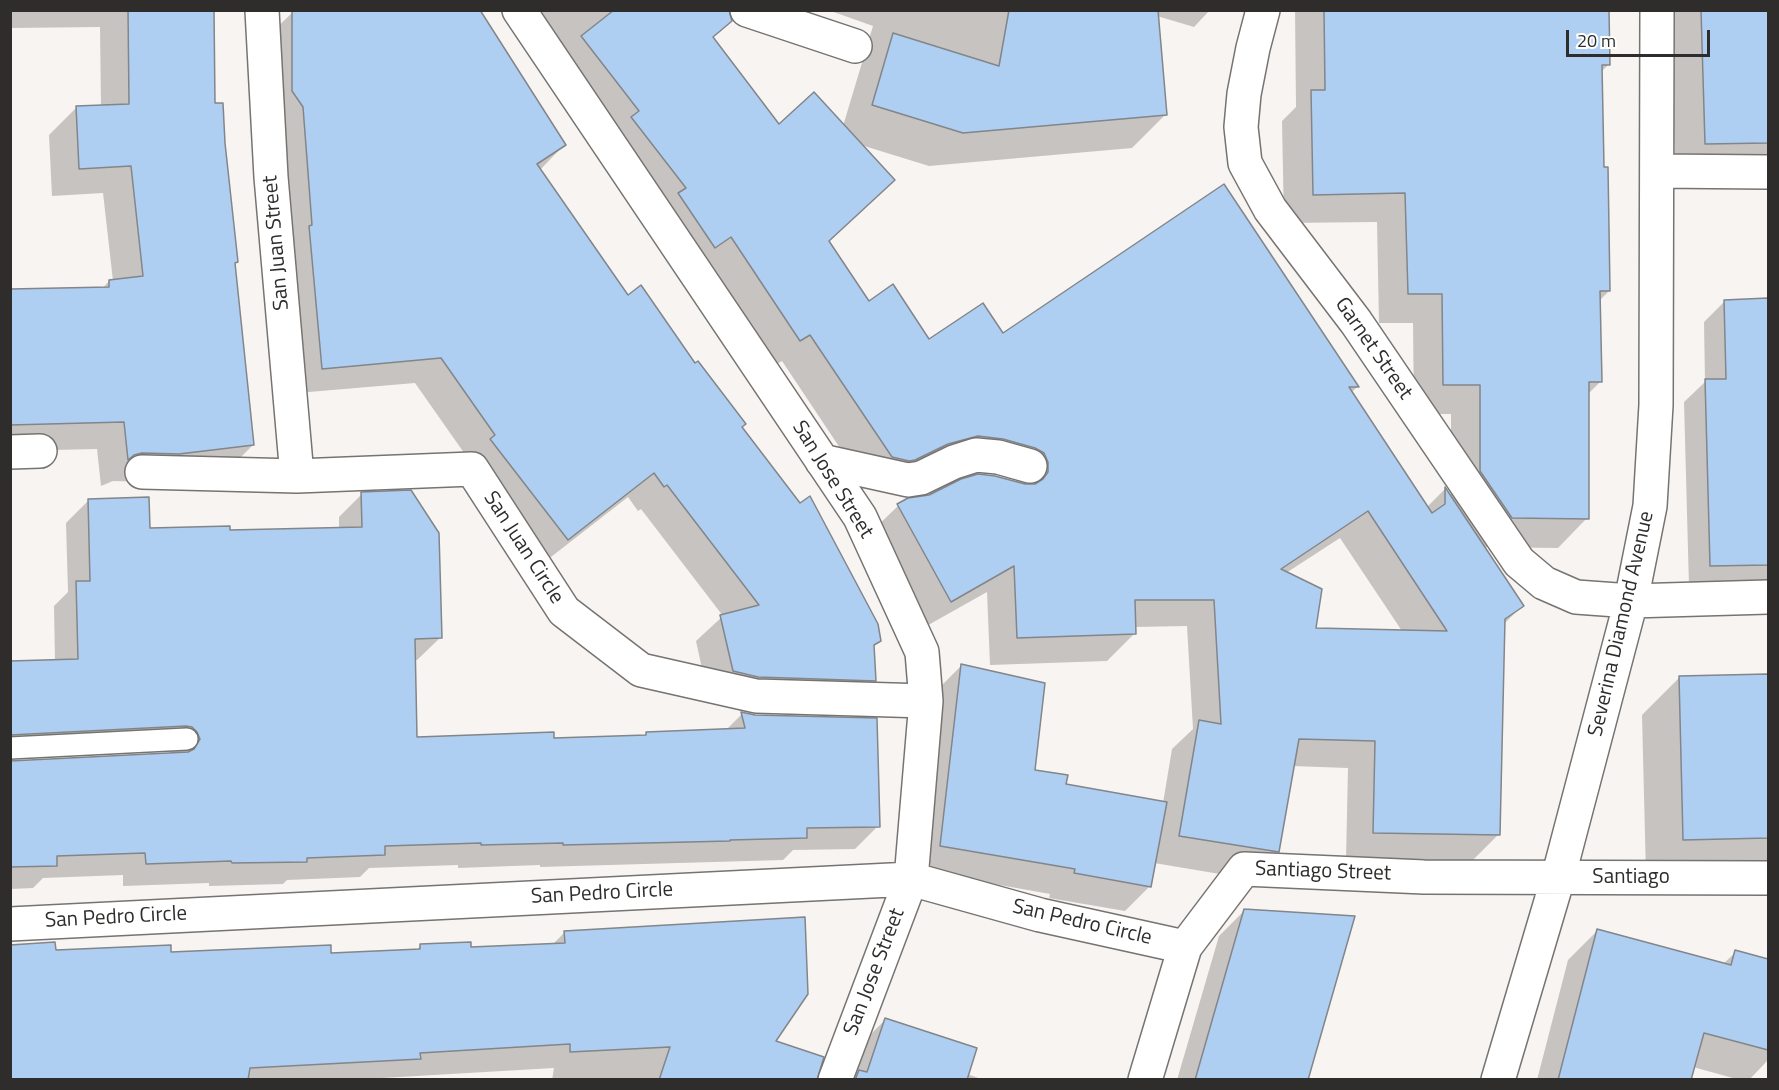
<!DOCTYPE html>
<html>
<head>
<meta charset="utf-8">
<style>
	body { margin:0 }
	#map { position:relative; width:1779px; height:1090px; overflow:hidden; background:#f8f4f1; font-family:"Titillium Web",sans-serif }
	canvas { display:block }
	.frame { position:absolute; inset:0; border:12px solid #2e2d2b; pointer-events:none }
	.scale { position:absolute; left:1566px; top:30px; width:144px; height:27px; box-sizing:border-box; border:3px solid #2e2d2b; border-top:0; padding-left:8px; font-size:18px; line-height:21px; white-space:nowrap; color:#2e2d2b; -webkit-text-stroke:4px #fff; paint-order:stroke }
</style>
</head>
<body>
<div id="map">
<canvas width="1779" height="1090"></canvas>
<div class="frame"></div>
<div class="scale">20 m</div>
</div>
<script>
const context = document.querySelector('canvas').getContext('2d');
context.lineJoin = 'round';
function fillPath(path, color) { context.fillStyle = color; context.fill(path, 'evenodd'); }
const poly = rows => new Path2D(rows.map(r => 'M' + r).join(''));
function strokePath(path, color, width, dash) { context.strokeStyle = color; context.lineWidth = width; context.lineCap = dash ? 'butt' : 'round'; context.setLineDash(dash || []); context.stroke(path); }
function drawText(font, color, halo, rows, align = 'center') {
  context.font = font + ' "Titillium Web",sans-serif'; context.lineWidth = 4.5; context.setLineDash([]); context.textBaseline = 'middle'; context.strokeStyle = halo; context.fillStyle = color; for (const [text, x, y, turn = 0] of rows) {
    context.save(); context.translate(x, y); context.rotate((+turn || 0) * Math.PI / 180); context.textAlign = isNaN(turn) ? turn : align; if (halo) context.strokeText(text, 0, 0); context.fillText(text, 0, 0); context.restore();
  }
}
fillPath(poly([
	[11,10,213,10,214,105,234,264,253,445,225,473,150,482,113,481,101,486,97,449,10,451,10,291,102,289,109,281,113,281,103,193,52,196,49,135,77,107,101,107,100,27,11,28],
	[524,10,703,10,712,38,779,127,843,126,873,26,828,10,1210,10,1194,27,1157,16,1165,115,1132,148,929,166,861,145,866,207,828,242,869,303,929,341,1002,335,1357,387,1351,393,1427,507,1445,489,1451,499,1451,414,1414,414,1413,323,1379,323,1377,222,1284,223,1282,121,1296,107,1295,10,1608,10,1609,64,1601,72,1603,169,1609,291,1599,301,1600,382,1588,394,1587,518,1558,548,1483,547,1522,606,1503,625,1498,835,1471,862,1346,860,1348,768,1292,766,1278,851,1250,879,1154,863,1150,886,1125,911,1049,898,1050,894,916,870,936,691,961,666,1033,771,1065,785,1163,803,1172,749,1193,729,1187,626,1134,627,1135,633,1107,661,990,665,987,592,923,628,870,533,898,506,908,500,1021,484,1007,475,975,466,864,484,782,361,772,367],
	[1340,538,1402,631,1314,629,1286,573],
	[1671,10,1768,10,1768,172,1675,173],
	[293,12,564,145,540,170,628,297,741,428,879,641,873,647,874,680,849,705,708,696,696,641,723,616,641,509,638,511,628,497,542,564,415,383,297,393,267,37],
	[1768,300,1768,585,1689,587,1684,402,1705,382,1704,322,1725,301],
	[362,494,440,638,417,660,414,660,416,738,553,740,644,737,647,733,725,731,742,714,878,826,855,849,793,850,783,860,540,867,540,865,458,868,458,865,369,868,360,877,287,880,283,884,209,886,209,883,123,886,123,875,43,878,33,888,10,889,10,762,174,754,169,750,10,756,10,663,55,661,54,606,68,592,66,523,89,500,148,530,229,532,339,529,339,517],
	[1768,676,1768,874,1646,876,1642,715,1679,678],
	[1245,910,1307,1080,1177,1080,1219,936],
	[1597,931,1723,964,1736,952,1768,961,1768,1060,1749,1080,1740,1080,1693,1067,1690,1080,1537,1080,1568,960],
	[565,932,774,1042,815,1080,552,1080,554,1068,348,1080,10,1080,54,951,330,955,416,951,420,946,469,949,552,945],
	[885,1020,967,1074,984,1080,849,1080,860,1045]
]), '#0003');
const building = poly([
	[128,10,214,10,215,103,223,103,225,143,238,262,235,263,254,445,179,454,142,453,134,455,128,460,124,422,10,425,10,289,109,287,109,280,143,276,131,166,79,169,76,106,129,104,128,10],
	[292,10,480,10,566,145,537,164,628,295,641,285,695,363,698,361,746,424,742,427,800,503,810,496,878,624,881,641,874,645,876,681,758,677,733,671,720,615,759,605,667,485,664,487,654,473,568,540,490,439,495,435,441,358,322,369,309,226,312,225,303,107,292,91,292,10],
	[614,10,729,10,732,21,713,37,779,124,814,92,895,180,829,241,869,301,893,284,929,339,983,303,1003,333,1224,184,1359,387,1349,387,1432,513,1445,504,1445,487,1524,606,1505,619,1500,835,1373,833,1375,741,1299,739,1279,852,1179,836,1199,720,1221,724,1214,600,1135,600,1136,634,1017,638,1014,566,951,602,897,504,908,498,929,495,961,479,978,474,995,476,1025,484,1035,484,1043,479,1048,472,1048,462,1044,453,1035,448,1003,439,978,436,948,444,915,460,909,461,892,457,810,335,800,341,731,237,715,248,678,193,686,188,631,117,639,111,581,36,614,10],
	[1368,511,1447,631,1316,628,1322,589,1281,569,1368,511],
	[1009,10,1158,10,1167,115,963,133,872,105,893,33,999,66,1009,10],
	[1324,10,1609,10,1610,65,1602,65,1604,167,1608,167,1610,291,1600,291,1602,382,1589,382,1589,519,1512,518,1480,471,1480,385,1443,385,1442,294,1408,294,1405,193,1313,195,1311,90,1325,90,1324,10],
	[1701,10,1768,10,1768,143,1705,144,1701,10],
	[1768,298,1768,565,1710,566,1705,379,1726,379,1724,300,1768,298],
	[411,490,439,533,442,638,415,639,417,737,554,732,554,738,646,735,646,732,745,728,741,712,755,715,877,718,880,827,807,828,807,838,730,840,730,841,563,845,563,843,481,845,481,843,385,846,385,855,307,858,307,862,232,863,231,861,146,864,145,853,57,856,57,866,10,867,10,761,188,752,194,749,200,739,197,732,192,727,186,726,10,735,10,661,78,659,76,581,90,581,88,499,149,497,150,528,230,526,230,530,362,527,361,492,411,490],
	[961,664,1045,683,1035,770,1068,775,1066,784,1167,802,1151,887,1074,873,1075,869,940,846,961,664],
	[1768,674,1768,838,1683,840,1679,676,1768,674],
	[1244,909,1355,916,1308,1080,1195,1080,1244,909],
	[805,917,808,994,776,1041,824,1057,817,1080,659,1080,670,1047,570,1052,570,1044,420,1053,421,1059,250,1068,248,1080,10,1080,10,945,55,942,56,950,171,945,171,952,331,945,331,953,420,949,420,944,471,942,471,947,565,943,564,931,805,917],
	[1597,929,1731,965,1735,950,1768,959,1768,1050,1704,1033,1691,1080,1558,1080,1597,929],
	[885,1018,977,1048,967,1080,855,1080,859,1070,867,1072,885,1018]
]);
fillPath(building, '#afcff2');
strokePath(building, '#828589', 1.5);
const lane = poly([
	[10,748,187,739]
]);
const street = poly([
	[262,10,271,177,297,476],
	[519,10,860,517,922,652,926,701,911,879,835,1080],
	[747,10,855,46],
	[1263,10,1253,48,1244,94,1241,127,1245,163,1270,209,1356,322,1519,562,1544,583,1576,597,1631,601,1768,597],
	[1657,171,1768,172],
	[10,452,40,451],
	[822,461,908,480,921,478,954,462,976,455,998,457,1030,466],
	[142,472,297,476,472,469,564,611,641,670,756,696,926,701],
	[10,924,911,879,1040,915,1185,947],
	[1145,1080,1185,947,1244,869,1424,877,1768,878],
	[1498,1080,1558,878,1631,601,1650,506,1656,405,1657,10]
]);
strokePath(lane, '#767370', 24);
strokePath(street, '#767370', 36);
strokePath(lane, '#fff', 21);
strokePath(street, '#fff', 33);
drawText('21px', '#2e2d2b', '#fff', [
	["San Juan Street",277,243,-95],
	["Garnet Street",1373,349,55],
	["San Jose Street",832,480,58],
	["San Juan Circle",523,548,57],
	["Severina Diamond Avenue",1622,624,-77],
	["Santiago Street",1323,872,2],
	["Santiago",1631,878],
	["San Pedro Circle",602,894,-3],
	["San Pedro Circle",116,918,-3],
	["San Pedro Circle",1082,923,13],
	["San Jose Street",875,972,-69]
]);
</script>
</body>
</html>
